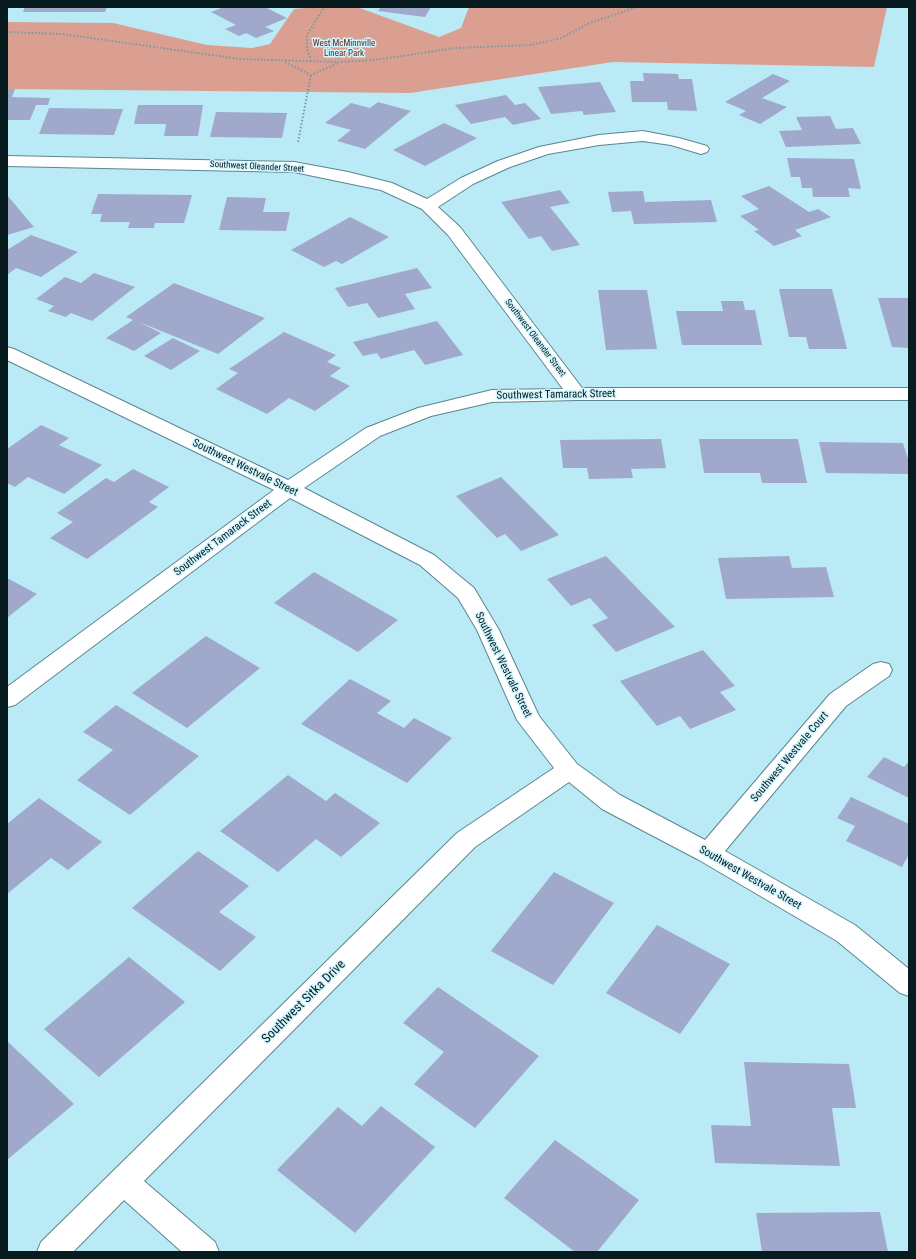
<!DOCTYPE html>
<html>
<head>
<meta charset="utf-8">
<style>
	body { margin:0 }
	#map { position:relative; width:916px; height:1259px; overflow:hidden; background:#baeaf5; font-family:"Roboto Condensed",sans-serif }
	canvas { display:block }
	.frame { position:absolute; inset:0; border:8px solid #081b1f; pointer-events:none }
</style>
</head>
<body>
<div id="map">
<canvas width="916" height="1259"></canvas>
<div class="frame"></div>
</div>
<script>
const context = document.querySelector('canvas').getContext('2d');
context.lineJoin = 'round';
function fillPath(path, color) { context.fillStyle = color; context.fill(path, 'evenodd'); }
const poly = rows => new Path2D(rows.map(r => 'M' + r).join(''));
function strokePath(path, color, width, dash) { context.strokeStyle = color; context.lineWidth = width; context.lineCap = dash ? 'butt' : 'round'; context.setLineDash(dash || []); context.stroke(path); }
function drawText(font, color, halo, rows, align = 'center') {
  context.font = font + ' "Roboto Condensed",sans-serif'; context.lineWidth = 3; context.setLineDash([]); context.textBaseline = 'middle'; context.strokeStyle = halo; context.fillStyle = color; for (const [text, x, y, turn = 0] of rows) {
    context.save(); context.translate(x, y); context.rotate((+turn || 0) * Math.PI / 180); context.textAlign = isNaN(turn) ? turn : align; if (halo) context.strokeText(text, 0, 0); context.fillText(text, 0, 0); context.restore();
  }
}
fillPath(poly([
	[316,7,357,7,439,37,461,28,469,7,887,7,874,67,613,62,410,93,7,89,7,22,113,23,207,45,252,48,270,44,294,9]
]), '#da9f91');
fillPath(poly([
	[25,7,107,7,105,12,23,12],
	[224,7,265,7,287,18,265,27,274,31,256,38,246,33,239,36,225,29,236,25,211,12],
	[381,7,431,7,425,17,378,11],
	[643,73,678,74,679,79,692,79,697,111,668,110,667,102,632,102,630,81,644,81],
	[773,74,790,81,762,98,787,107,760,124,739,115,746,111,725,102],
	[600,82,616,112,584,115,582,111,551,114,538,87],
	[7,89,15,89,12,97,50,98,48,105,36,105,30,120,7,120],
	[506,95,515,105,525,103,541,119,513,125,505,117,471,124,455,105],
	[378,102,411,111,365,149,337,141,351,130,325,123,351,103,370,108],
	[138,105,203,105,198,136,164,136,166,124,134,124],
	[49,108,123,109,114,135,39,134],
	[216,112,287,113,282,138,210,137],
	[830,116,836,129,853,128,861,144,786,147,779,131,802,130,796,117],
	[444,123,477,138,425,166,393,150],
	[787,158,854,159,861,189,848,188,850,197,813,197,812,188,802,188,800,177,791,177],
	[769,186,809,212,818,209,831,217,795,230,802,236,774,246,754,231,759,230,740,216,759,209,741,196],
	[560,190,570,203,550,207,580,245,552,251,541,236,529,239,501,202],
	[643,191,645,202,711,200,717,222,634,224,631,211,612,212,608,192],
	[98,194,192,195,184,223,155,223,154,228,128,228,130,222,100,222,102,214,91,214],
	[7,195,34,227,7,235],
	[227,197,266,198,263,212,290,212,286,231,219,230],
	[350,217,389,237,342,264,336,261,324,267,291,250],
	[31,235,78,252,41,277,16,268,7,275,7,250],
	[417,268,432,288,405,294,415,309,378,318,367,303,348,307,335,288],
	[94,273,135,287,92,321,71,313,66,317,48,311,54,306,36,299,65,277,81,283],
	[174,283,265,318,218,354,139,322,161,333,134,351,106,338,133,320,126,317],
	[779,289,832,289,847,349,809,349,806,337,789,337],
	[598,290,647,290,657,349,606,350],
	[878,298,909,298,909,348,892,347],
	[721,301,743,301,745,310,755,310,762,345,682,345,676,311,723,311],
	[437,321,463,355,425,365,414,350,381,359,377,353,363,356,353,342],
	[284,332,336,355,327,362,341,368,330,376,350,386,315,411,289,398,267,414,216,389,238,373,229,369],
	[173,338,200,351,171,370,144,356],
	[41,425,69,438,59,445,102,465,64,494,28,477,15,487,7,483,7,449],
	[661,439,666,468,631,469,633,478,589,479,587,468,563,468,560,440],
	[699,439,798,439,807,483,762,483,760,473,704,473],
	[819,442,903,443,909,462,909,474,826,473],
	[133,469,169,487,149,502,158,507,87,559,50,538,73,522,57,513,106,478,114,482],
	[501,477,559,535,521,551,505,534,497,538,456,496],
	[606,556,675,627,616,652,592,625,608,618,590,598,571,606,547,579],
	[789,556,792,568,826,567,834,597,726,599,718,558],
	[314,572,398,620,358,652,274,603],
	[7,578,37,594,7,618],
	[206,636,260,668,187,728,132,693],
	[703,650,735,686,720,692,736,710,690,729,680,716,657,726,620,681],
	[350,679,391,701,377,713,404,728,414,718,452,738,407,783,301,724],
	[116,705,199,756,130,815,77,780,113,750,83,732],
	[884,757,904,767,909,761,909,798,867,777],
	[288,775,326,801,335,793,380,823,341,857,316,839,278,872,220,831],
	[851,797,909,824,909,854,902,867,846,841,855,826,837,818],
	[39,798,102,842,68,870,51,858,7,894,7,824],
	[198,851,249,886,219,912,256,937,220,971,132,908],
	[554,872,614,903,553,985,491,951],
	[657,925,730,964,680,1034,606,993],
	[129,957,185,1002,99,1077,44,1029],
	[438,987,539,1056,475,1128,414,1084,444,1052,403,1023],
	[7,1041,74,1104,7,1160],
	[744,1062,849,1064,856,1108,832,1108,840,1166,715,1163,711,1125,751,1126],
	[381,1106,435,1147,355,1233,277,1170,338,1107,362,1126],
	[555,1140,639,1200,597,1252,575,1252,504,1198],
	[880,1212,888,1252,762,1252,756,1213]
]), '#a0a9cc');
const street = poly([
	[643,131,679,138,707,146,709,149,707,152,701,154,671,145,643,141,599,145,548,154,510,167,473,184,438,207,460,227,582,388,909,388,909,400,577,400,492,402,431,416,380,436,304,488,434,555,474,588,499,630,539,716,577,764,620,795,705,840,830,694,873,664,881,662,889,664,892,670,889,676,846,706,725,851,855,925,909,969,909,996,900,993,837,941,699,860,602,809,569,782,475,847,144,1181,215,1242,219,1252,182,1252,124,1200,73,1252,37,1252,41,1242,457,833,554,768,517,720,477,630,458,598,420,565,290,498,15,705,7,707,7,687,274,490,7,360,7,347,14,349,288,480,366,428,418,408,492,390,563,389,448,235,422,209,381,190,294,172,7,166,7,156,294,162,348,172,392,183,427,199,461,178,498,161,539,147,599,135,643,131]
]);
strokePath(street, '#5a8691', 2);
strokePath(poly([
	[7,32,62,34,240,59,340,62,375,60,455,48,531,45,561,38,590,23,637,7],
	[311,61,307,49,307,35,323,9,322,7],
	[285,62,311,75,338,63],
	[298,142,311,75]
]), '#759aa2', 2, [1.5, 2]);
fillPath(street, '#fff');
drawText('9px', '#611b0b', '#cff5fe', [
	["West McMinnville",344,44],
	["Linear Park",344,54]
]);
drawText('9px', '#081b1f', '#cff5fe', [
	["Southwest Oleander Street",257,167,3],
	["Southwest Oleander Street",535,338,53]
]);
drawText('11px', '#081b1f', '#cff5fe', [
	["Southwest Tamarack Street",556,395,-1],
	["Southwest Westvale Street",245,468,26],
	["Southwest Tamarack Street",223,538,-37],
	["Southwest Westvale Street",503,665,64],
	["Southwest Westvale Court",790,757,-50],
	["Southwest Westvale Street",750,878,30]
]);
drawText('13px', '#081b1f', '#cff5fe', [
	["Southwest Sitka Drive",304,1002,-45]
]);
</script>
</body>
</html>
